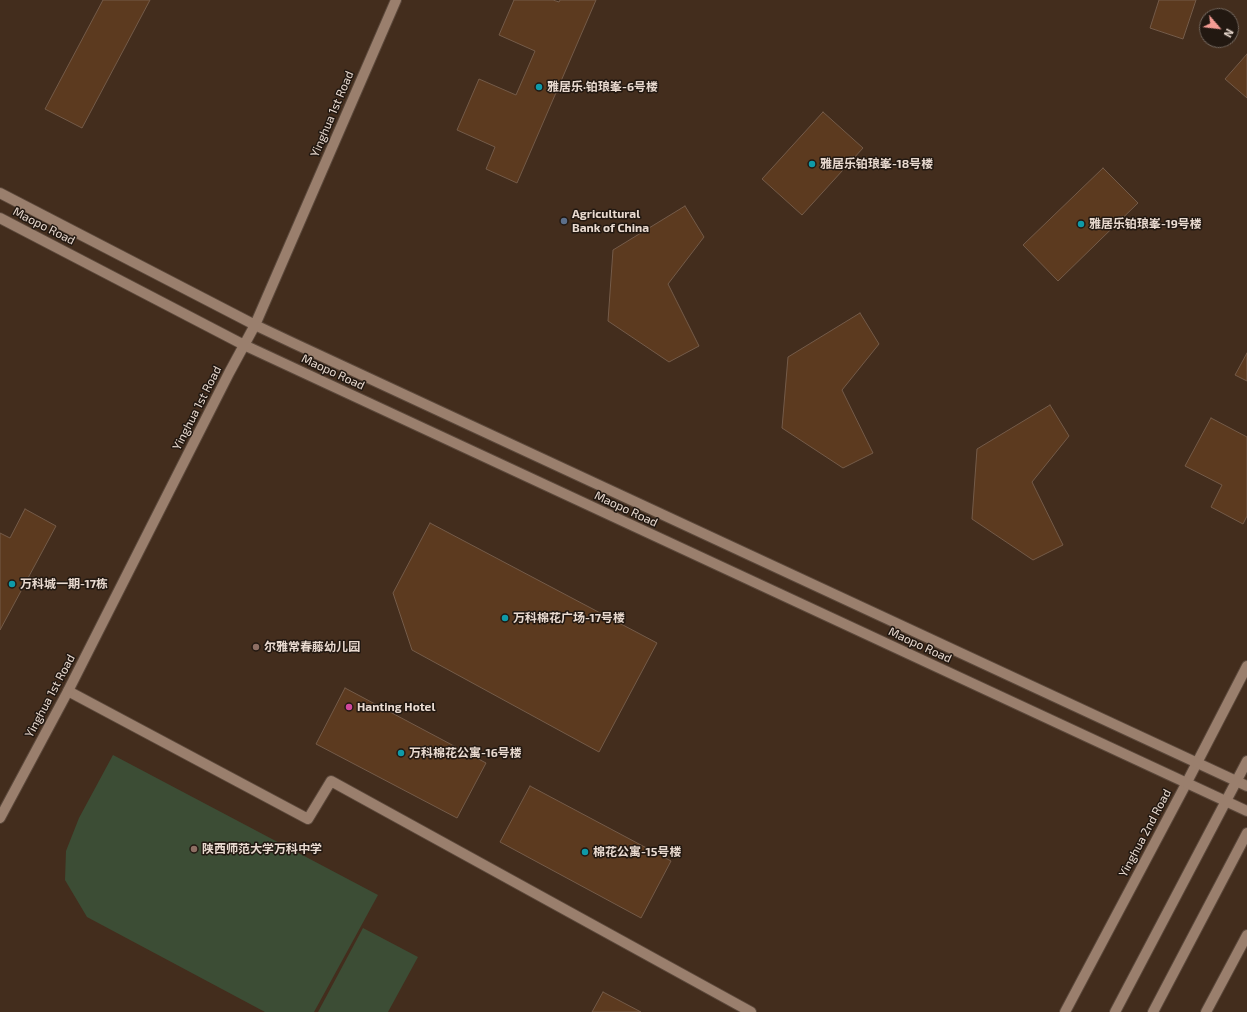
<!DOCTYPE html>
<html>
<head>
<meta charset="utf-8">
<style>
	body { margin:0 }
	#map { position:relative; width:1247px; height:1012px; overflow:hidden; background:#432d1d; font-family:"Exo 2",sans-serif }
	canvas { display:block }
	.north { position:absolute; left:1199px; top:8px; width:40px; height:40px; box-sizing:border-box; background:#221811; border:1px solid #72665d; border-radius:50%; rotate:118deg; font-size:11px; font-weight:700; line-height:16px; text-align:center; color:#e9dad0 }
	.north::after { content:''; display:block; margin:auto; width:14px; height:18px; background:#f59c94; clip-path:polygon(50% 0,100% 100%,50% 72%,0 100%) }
</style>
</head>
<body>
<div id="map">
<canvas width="1247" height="1012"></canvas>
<div class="north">N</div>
</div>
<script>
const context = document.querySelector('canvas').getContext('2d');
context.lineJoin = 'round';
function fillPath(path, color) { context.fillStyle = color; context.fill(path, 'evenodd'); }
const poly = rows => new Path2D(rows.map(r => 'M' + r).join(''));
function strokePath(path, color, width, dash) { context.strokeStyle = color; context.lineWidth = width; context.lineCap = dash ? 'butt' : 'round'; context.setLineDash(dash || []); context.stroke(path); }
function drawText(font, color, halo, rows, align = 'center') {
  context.font = font + ' "Exo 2","Noto Sans SC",sans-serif'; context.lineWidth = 3; context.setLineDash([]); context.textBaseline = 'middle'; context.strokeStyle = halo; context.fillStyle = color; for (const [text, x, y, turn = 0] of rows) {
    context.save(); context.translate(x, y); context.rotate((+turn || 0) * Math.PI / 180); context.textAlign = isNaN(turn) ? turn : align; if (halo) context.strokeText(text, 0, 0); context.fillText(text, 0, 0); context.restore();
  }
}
fillPath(poly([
	[113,755,378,895,314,1012,265,1012,87,917,65,880,66,851,79,818],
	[363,928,418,957,388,1012,318,1012]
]), '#3c4d35');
const building = poly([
	[103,0,150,0,82,128,45,109,103,0],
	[514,0,553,0,559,2,560,0,596,0,517,183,486,169,495,147,457,130,479,79,516,95,535,51,499,35,514,0],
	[1159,0,1196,0,1183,39,1150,28,1159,0],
	[1247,54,1247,98,1225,79,1247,54],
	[823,112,863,148,802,215,762,179,823,112],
	[1103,168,1138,203,1058,281,1023,245,1103,168],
	[685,206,704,237,668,284,699,346,669,362,608,321,613,250,685,206],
	[860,313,879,344,842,390,873,453,843,468,782,428,788,357,860,313],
	[1247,353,1247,381,1235,375,1247,353],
	[1050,405,1069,436,1032,482,1063,545,1033,560,972,519,977,449,1050,405],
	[1211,418,1247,437,1247,516,1243,524,1211,507,1222,485,1185,466,1211,418],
	[25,509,56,526,0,630,0,533,10,538,25,509],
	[430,523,657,643,599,752,412,650,393,593,430,523],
	[345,688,486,763,457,818,316,744,345,688],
	[530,786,671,861,641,918,500,842,530,786],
	[603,992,641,1012,592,1012,603,992]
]);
fillPath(building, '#5c3a1f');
strokePath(building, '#745b49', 1);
const street = poly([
	[68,691,308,819,331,781,751,1012],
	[1065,1012,1186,784,1247,666],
	[1206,1012,1247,935]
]);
const secondary = poly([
	[0,193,255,325,293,343,1247,786],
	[0,218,244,345,1247,811],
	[0,818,68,691,229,373,255,325,396,0],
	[1115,1012,1247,761],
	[1153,1012,1247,833]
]);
strokePath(street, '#5b483b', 12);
strokePath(secondary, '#5b483b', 12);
strokePath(street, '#9a7f6d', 10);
strokePath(secondary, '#9a7f6d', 10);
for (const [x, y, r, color] of [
	[539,87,4,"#0f9aa8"],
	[812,164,4,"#0f9aa8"],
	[564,221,4,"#5c6f8a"],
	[1081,224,4,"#0f9aa8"],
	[12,584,4,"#0f9aa8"],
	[505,618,4,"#0f9aa8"],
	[256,647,4,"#8d6e63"],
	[349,707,4,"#d1479c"],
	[401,753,4,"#0f9aa8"],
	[194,849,4,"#8d6e63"],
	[585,852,4,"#0f9aa8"]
]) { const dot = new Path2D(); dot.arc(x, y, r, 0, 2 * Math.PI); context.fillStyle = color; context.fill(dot); strokePath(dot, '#221811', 1.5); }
drawText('bold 12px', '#e9dad0', '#221811', [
	["雅居乐·铂琅峯-6号楼",547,87],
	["雅居乐铂琅峯-18号楼",820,164],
	["Agricultural",572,214],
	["Bank of China",572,228],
	["雅居乐铂琅峯-19号楼",1089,224],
	["万科城一期-17栋",20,584],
	["万科棉花广场-17号楼",513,618],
	["尔雅常春藤幼儿园",264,647],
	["Hanting Hotel",357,707],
	["万科棉花公寓-16号楼",409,753],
	["陕西师范大学万科中学",202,849],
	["棉花公寓-15号楼",593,852]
], 'left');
drawText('12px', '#e9dad0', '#221811', [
	["Yinghua 1st Road",332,114,-67],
	["Maopo Road",44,226,27],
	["Maopo Road",333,372,25],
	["Yinghua 1st Road",197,408,-63],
	["Maopo Road",626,509,25],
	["Maopo Road",920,645,25],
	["Yinghua 1st Road",50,696,-62],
	["Yinghua 2nd Road",1145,833,-62]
]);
</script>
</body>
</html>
